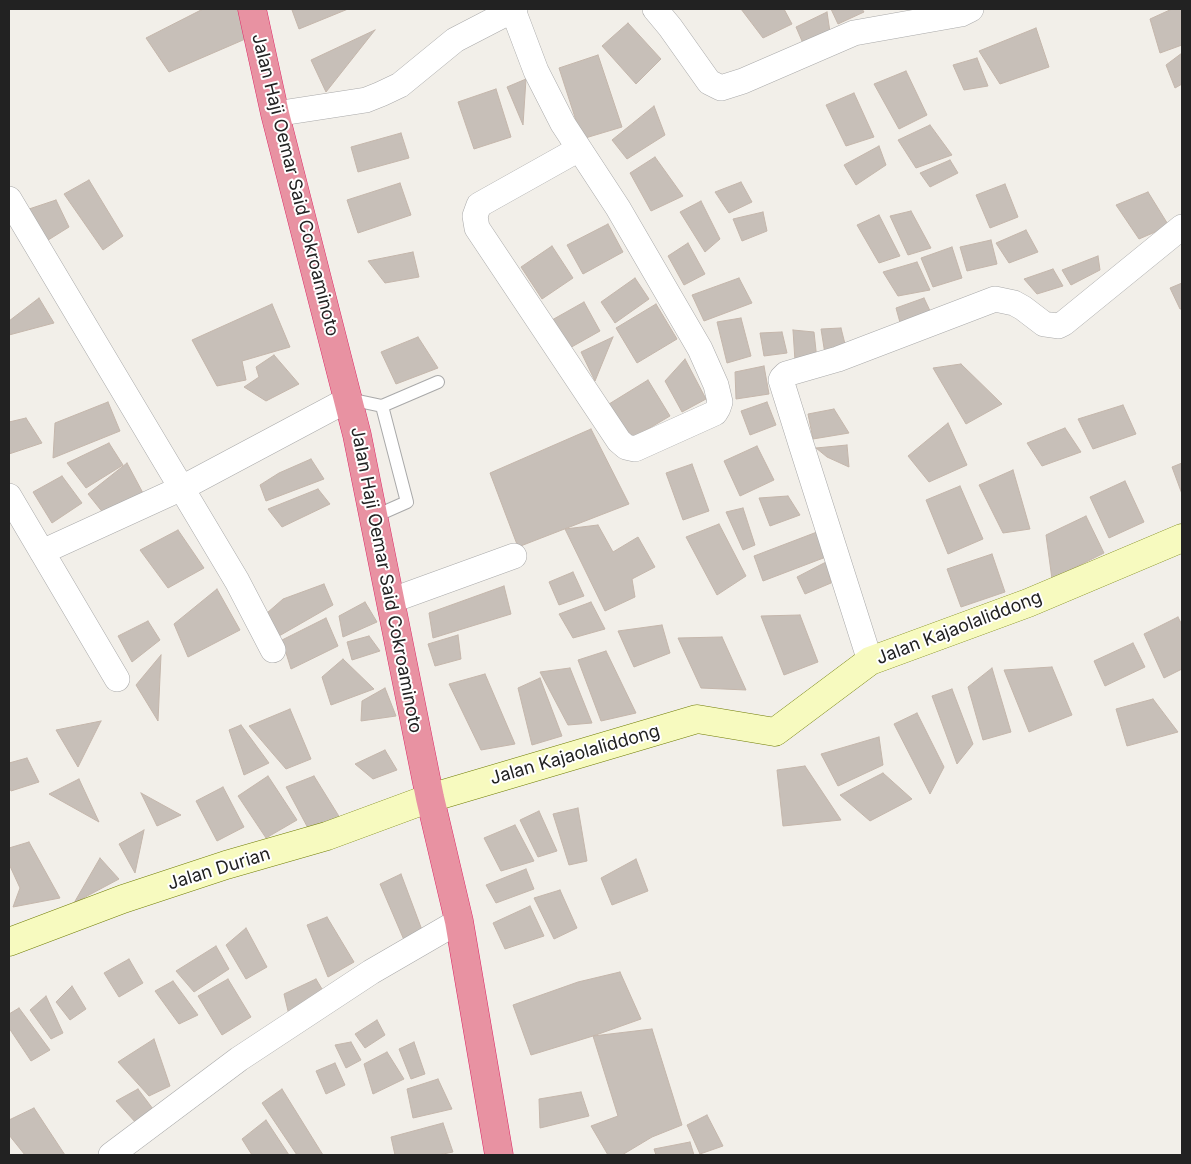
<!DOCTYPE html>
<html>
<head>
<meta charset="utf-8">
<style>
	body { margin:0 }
	#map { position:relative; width:1191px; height:1164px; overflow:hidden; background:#f2efe9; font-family:Inter,sans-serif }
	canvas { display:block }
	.frame { position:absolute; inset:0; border:10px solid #222; pointer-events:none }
</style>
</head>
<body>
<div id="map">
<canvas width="1191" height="1164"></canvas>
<div class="frame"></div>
</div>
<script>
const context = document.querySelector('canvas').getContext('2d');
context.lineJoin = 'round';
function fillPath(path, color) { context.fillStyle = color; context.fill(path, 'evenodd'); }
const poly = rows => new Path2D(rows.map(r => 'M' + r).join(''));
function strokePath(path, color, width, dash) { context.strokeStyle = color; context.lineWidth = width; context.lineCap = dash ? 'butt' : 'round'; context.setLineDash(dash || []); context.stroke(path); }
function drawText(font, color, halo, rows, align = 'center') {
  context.font = font + ' Inter,sans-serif'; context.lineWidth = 4; context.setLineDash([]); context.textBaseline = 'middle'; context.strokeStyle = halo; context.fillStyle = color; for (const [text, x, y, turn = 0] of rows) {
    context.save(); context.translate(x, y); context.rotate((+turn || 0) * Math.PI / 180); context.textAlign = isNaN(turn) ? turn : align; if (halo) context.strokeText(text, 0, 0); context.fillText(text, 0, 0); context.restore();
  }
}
const building = poly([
	[203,9,237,9,250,37,169,72,146,38,203,9],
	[295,9,348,9,299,29,292,10,295,9],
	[741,9,784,9,792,24,763,38,741,9],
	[831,9,862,9,864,12,838,24,831,9],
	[1172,9,1182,9,1182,45,1160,53,1150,19,1172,9],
	[827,12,830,32,805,48,796,27,827,12],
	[628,23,661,59,636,84,602,46,628,23],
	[1036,28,1049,67,1000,84,979,51,1036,28],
	[375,30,326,92,311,60,375,30],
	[1182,53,1182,84,1175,88,1166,65,1182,53],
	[598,55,622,127,582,139,559,68,598,55],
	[977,58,988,86,964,90,953,65,977,58],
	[906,71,927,115,899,129,874,84,906,71],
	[526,79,523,125,507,87,526,79],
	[496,89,511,137,474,149,458,102,496,89],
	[854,93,874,137,846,146,826,105,854,93],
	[654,106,665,135,627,159,612,140,654,106],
	[930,125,952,155,916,168,898,140,930,125],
	[401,133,409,158,358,172,351,147,401,133],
	[879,146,886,165,856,185,844,165,879,146],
	[655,157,683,196,651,211,630,173,655,157],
	[950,160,958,173,930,187,920,173,950,160],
	[89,180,123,236,103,250,64,194,89,180],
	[741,182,752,202,729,213,715,192,741,182],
	[400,183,411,215,358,233,347,200,400,183],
	[1005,184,1018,217,990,228,976,195,1005,184],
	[1148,192,1169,226,1139,239,1116,205,1148,192],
	[56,200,69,227,45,242,26,210,56,200],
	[701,201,720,239,705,252,680,212,701,201],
	[911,211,931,248,908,255,890,216,911,211],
	[763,212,767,231,742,241,733,219,763,212],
	[879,215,900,256,879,263,857,225,879,215],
	[608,224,623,252,583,274,567,245,608,224],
	[1026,230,1038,252,1009,263,996,243,1026,230],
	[991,240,997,264,967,271,960,247,991,240],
	[688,243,705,274,684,285,668,256,688,243],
	[552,246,573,278,542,299,521,267,552,246],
	[952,247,962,278,933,287,921,258,952,247],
	[413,252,419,277,385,283,368,261,413,252],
	[1098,256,1100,270,1071,285,1062,270,1098,256],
	[917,262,930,290,898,296,883,272,917,262],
	[1053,269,1063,286,1037,294,1024,279,1053,269],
	[635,278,649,299,615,323,601,302,635,278],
	[739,278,752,303,704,321,692,295,739,278],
	[1182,283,1182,309,1180,309,1170,288,1182,283],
	[39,298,54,323,9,335,9,321,39,298],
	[924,298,932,315,901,326,896,308,924,298],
	[584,302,600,331,568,349,552,320,584,302],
	[272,304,290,347,242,361,246,380,217,386,192,340,272,304],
	[656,304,677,339,637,363,616,328,656,304],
	[741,318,751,356,727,363,717,322,741,318],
	[841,328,846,348,825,354,821,329,841,328],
	[793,330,814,332,817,360,795,361,793,330],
	[782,332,787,353,764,356,760,333,782,332],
	[418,337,438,368,396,384,381,352,418,337],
	[613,337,595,381,581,352,613,337],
	[274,355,299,384,266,401,244,387,259,377,256,367,274,355],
	[685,359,706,399,682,412,665,381,685,359],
	[961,364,1002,404,966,424,933,368,961,364],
	[764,366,769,394,736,399,735,372,764,366],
	[648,380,670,416,631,439,609,404,648,380],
	[108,402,120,431,53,458,55,423,108,402],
	[767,402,776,425,750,435,741,411,767,402],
	[1123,405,1136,434,1093,449,1078,419,1123,405],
	[834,409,849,433,813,439,808,414,834,409],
	[26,418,42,443,9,454,9,422,26,418],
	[948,423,967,465,929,482,908,456,948,423],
	[1065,428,1081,452,1042,466,1027,443,1065,428],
	[591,429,629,504,518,547,490,473,591,429],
	[109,443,123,465,86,488,67,463,109,443],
	[847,445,849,467,827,457,816,448,847,445],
	[757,446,774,480,740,496,724,461,757,446],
	[311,459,324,479,266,501,260,485,279,473,311,459],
	[127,463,144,495,104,514,88,494,127,463],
	[1182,463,1182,494,1172,467,1182,463],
	[692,464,709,511,683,520,666,473,692,464],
	[1013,470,1030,529,1003,533,979,485,1013,470],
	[62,476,82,503,52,523,33,492,62,476],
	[1125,481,1144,522,1109,538,1090,497,1125,481],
	[960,486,983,539,948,554,926,500,960,486],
	[318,489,330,504,282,527,268,509,318,489],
	[788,496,800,515,770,526,759,498,788,496],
	[743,508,755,545,743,550,726,512,743,508],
	[1086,516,1104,553,1052,579,1046,535,1086,516],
	[719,524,746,576,717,595,686,537,719,524],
	[598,525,613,552,638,537,655,567,632,579,635,597,605,611,565,529,598,525],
	[178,530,204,568,168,588,140,550,178,530],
	[817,532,826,557,763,581,754,556,817,532],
	[992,554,1005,592,961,607,947,569,992,554],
	[826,562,831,583,805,594,797,577,826,562],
	[573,572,584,596,559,605,549,582,573,572],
	[324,584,333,605,279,636,267,613,283,599,324,584],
	[504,586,511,614,433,638,429,613,504,586],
	[217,589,240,630,188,657,174,624,217,589],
	[365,602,377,622,343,637,339,616,365,602],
	[591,602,605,629,573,638,559,614,591,602],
	[800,615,818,662,784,675,761,616,800,615],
	[1178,617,1182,625,1182,669,1164,678,1144,634,1178,617],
	[326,618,338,646,291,669,282,640,326,618],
	[148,621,160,640,132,662,118,636,148,621],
	[662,625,670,653,634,667,618,631,662,625],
	[458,635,461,659,435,666,428,644,458,635],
	[369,636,380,651,352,660,347,642,369,636],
	[722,637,746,690,701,688,678,638,722,637],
	[1133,643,1145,667,1105,686,1094,661,1133,643],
	[606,651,636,713,601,721,578,660,606,651],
	[161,655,158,721,136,685,161,655],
	[343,659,374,689,331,705,322,677,343,659],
	[1052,667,1072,715,1029,732,1004,670,1052,667],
	[570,668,592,723,568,725,540,672,570,668],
	[992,668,1011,732,983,740,968,687,992,668],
	[485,674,515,744,481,750,449,684,485,674],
	[540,678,562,736,532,745,518,688,540,678],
	[385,688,396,716,361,721,362,701,385,688],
	[952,689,973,744,957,764,932,696,952,689],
	[1153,699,1178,732,1127,746,1116,709,1153,699],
	[290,709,311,759,286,769,249,726,290,709],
	[917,713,944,767,930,794,894,724,917,713],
	[101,721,78,767,56,730,101,721],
	[241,725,269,763,244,775,229,730,241,725],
	[879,737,883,765,838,786,821,754,879,737],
	[385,750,397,770,373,779,355,764,385,750],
	[27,758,39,782,11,791,9,787,9,763,27,758],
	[805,766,841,820,783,826,777,770,805,766],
	[883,773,912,799,870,821,840,795,883,773],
	[268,776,297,820,266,838,238,796,268,776],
	[314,776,340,818,309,830,286,787,314,776],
	[79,779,99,822,49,794,79,779],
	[223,787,244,827,217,841,196,801,223,787],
	[141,793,181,815,157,826,141,793],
	[578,808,587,861,569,865,553,814,578,808],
	[539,811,557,851,538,857,520,820,539,811],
	[515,825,534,861,501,871,484,838,515,825],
	[144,830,135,873,119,844,144,830],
	[29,842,60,898,13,907,20,888,9,864,9,848,29,842],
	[100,858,119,879,74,903,100,858],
	[636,859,648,891,612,905,601,878,636,859],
	[526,869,534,889,496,903,486,885,526,869],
	[401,874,422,930,404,940,380,884,401,874],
	[560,890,577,928,554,939,534,898,560,890],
	[530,906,544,936,505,949,493,923,530,906],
	[327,917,354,962,328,977,307,925,327,917],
	[246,928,267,967,246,979,226,945,246,928],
	[216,946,229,969,194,992,176,971,216,946],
	[129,959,143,983,119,997,104,973,129,959],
	[620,972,641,1019,593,1036,531,1055,513,1005,578,982,620,972],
	[228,979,251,1017,222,1035,198,996,228,979],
	[316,979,325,994,289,1015,284,994,316,979],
	[173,981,198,1015,179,1024,155,991,173,981],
	[72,986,86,1009,70,1020,56,1002,72,986],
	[46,996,63,1033,51,1039,30,1010,46,996],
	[19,1008,50,1050,31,1061,9,1028,9,1014,19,1008],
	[377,1020,385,1035,365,1048,355,1034,377,1020],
	[652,1029,682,1125,652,1137,622,1155,608,1155,591,1126,618,1116,593,1036,652,1029],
	[154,1039,170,1086,149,1096,118,1062,154,1039],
	[351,1042,361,1060,346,1068,335,1045,351,1042],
	[414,1042,425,1074,411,1079,399,1049,414,1042],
	[387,1052,404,1079,373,1094,364,1064,387,1052],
	[335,1063,345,1085,326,1094,316,1071,335,1063],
	[438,1079,452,1109,413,1118,407,1089,438,1079],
	[138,1089,156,1113,137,1124,116,1101,138,1089],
	[282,1089,323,1155,297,1155,262,1103,282,1089],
	[581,1092,589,1116,540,1128,539,1099,581,1092],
	[34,1108,65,1155,25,1155,9,1135,9,1120,34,1108],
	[707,1115,723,1146,700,1154,687,1125,707,1115],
	[266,1120,289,1155,252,1155,242,1139,266,1120],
	[443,1123,453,1152,438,1155,395,1155,391,1137,443,1123],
	[690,1142,694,1155,656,1155,654,1149,690,1142]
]);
fillPath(building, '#c7bfb8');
strokePath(building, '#c4b6ab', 1);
const lane = poly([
	[349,399,382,406,438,382],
	[373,517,407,502,382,406]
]);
const street = poly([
	[655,9,670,27,709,82,721,88,743,81,854,33,961,14,971,9],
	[513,10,536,71,563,124,618,208,700,349,716,385,720,402,718,408,715,413,635,449,626,447,619,441,477,228,475,216,479,205,579,149],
	[275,114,366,100,381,94,400,85,455,40,515,9],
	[9,199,237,581,273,650],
	[9,496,117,679],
	[42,552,182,488,349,399],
	[390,601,514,556],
	[870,661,801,444,781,380,782,378,786,374,838,359,995,299,1014,303,1023,308,1044,324,1058,326,1064,323,1182,227],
	[111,1155,239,1059,371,972,459,921]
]);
const secondary = poly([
	[9,942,123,899,226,865,327,836,430,798,697,719,775,732,870,661,1028,603,1182,538]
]);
const highway = poly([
	[252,9,275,114,357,435,430,798,459,921,499,1155]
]);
strokePath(lane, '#a9a9a9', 14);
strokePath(street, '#a9a9a9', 26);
strokePath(secondary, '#707d05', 29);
strokePath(highway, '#dc2a67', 29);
strokePath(lane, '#fff', 12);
strokePath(street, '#fff', 25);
strokePath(secondary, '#f7fabf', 28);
strokePath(highway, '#e892a2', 28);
drawText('18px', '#222', '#fff', [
	["Jalan Haji Oemar Said Cokroaminoto",295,185,76],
	["Jalan Haji Oemar Said Cokroaminoto",386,580,79],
	["Jalan Kajaolaliddong",959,628,-21],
	["Jalan Kajaolaliddong",575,755,-16],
	["Jalan Durian",219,869,-17]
]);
</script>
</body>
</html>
